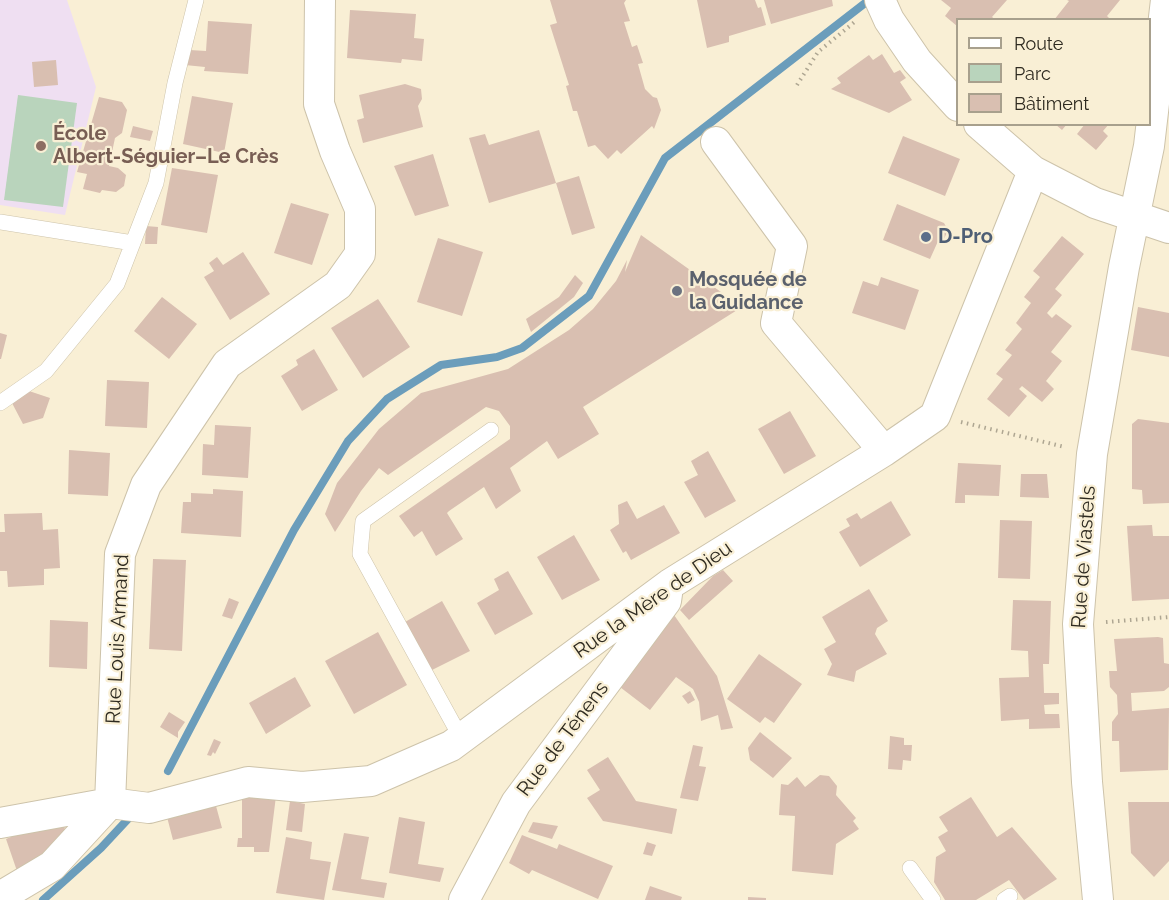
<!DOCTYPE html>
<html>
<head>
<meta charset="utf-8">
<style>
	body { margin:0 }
	#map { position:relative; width:1169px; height:900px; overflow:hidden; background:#f9efd5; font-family:Raleway,sans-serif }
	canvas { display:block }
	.legend { position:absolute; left:956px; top:18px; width:195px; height:108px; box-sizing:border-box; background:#f9efd5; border:2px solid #a8a08d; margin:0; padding:8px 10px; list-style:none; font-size:18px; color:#2e2a20 }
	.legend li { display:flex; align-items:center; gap:12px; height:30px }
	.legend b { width:30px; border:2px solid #a8a08d }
</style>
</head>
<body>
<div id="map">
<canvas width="1169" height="900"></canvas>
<ul class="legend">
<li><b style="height:8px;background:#fff"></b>Route</li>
<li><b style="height:16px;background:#b9d4bc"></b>Parc</li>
<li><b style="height:16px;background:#d9bfb1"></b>Bâtiment</li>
</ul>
</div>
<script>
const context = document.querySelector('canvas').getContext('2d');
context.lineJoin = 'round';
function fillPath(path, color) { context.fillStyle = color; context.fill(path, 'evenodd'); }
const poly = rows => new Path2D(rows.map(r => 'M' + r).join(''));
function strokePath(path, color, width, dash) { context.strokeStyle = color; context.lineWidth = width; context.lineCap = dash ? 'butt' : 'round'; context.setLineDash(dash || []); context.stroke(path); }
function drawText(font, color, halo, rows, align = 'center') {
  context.font = font + ' Raleway,sans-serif'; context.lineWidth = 4.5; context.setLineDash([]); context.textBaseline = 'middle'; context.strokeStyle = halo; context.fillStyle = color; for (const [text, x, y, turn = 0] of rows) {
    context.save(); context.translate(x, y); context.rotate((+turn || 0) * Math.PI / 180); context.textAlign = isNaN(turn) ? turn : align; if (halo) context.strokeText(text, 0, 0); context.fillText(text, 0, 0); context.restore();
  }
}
fillPath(poly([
	[0,0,67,0,96,87,65,215,0,205]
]), '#efdff2');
fillPath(poly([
	[18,95,77,103,63,207,4,200]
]), '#b9d4bc');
strokePath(poly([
	[168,771,294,530,348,441,387,399,441,365,497,357,522,348,589,296,665,158,869,0],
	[43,900,101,848,128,819]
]), '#6b9dbb', 8);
fillPath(poly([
	[550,0,626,0,624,3,630,21,624,22,632,47,637,45,643,63,638,64,645,89,653,97,657,98,661,110,654,129,652,126,621,154,617,150,608,159,595,145,588,147,577,111,573,111,566,86,569,85,550,25,557,23],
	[697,0,755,0,758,8,761,7,766,25,729,36,729,42,707,48],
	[764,0,832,0,833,6,771,24],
	[941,0,1007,0,992,17,996,20,957,20,957,26,945,16,951,8],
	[1067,0,1120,0,1107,16,1111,20,1054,20,1069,1],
	[350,10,416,14,414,38,424,39,422,61,402,59,401,63,347,58],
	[208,21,252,24,248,74,204,71,205,67,185,65,190,50,206,51],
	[882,54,894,73,900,70,906,78,900,82,912,100,889,113,831,89,841,83,837,78,869,55,873,60],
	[56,60,58,85,34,87,32,62],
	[405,84,421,89,422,99,418,106,423,127,363,143,357,120,364,118,359,95],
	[192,96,233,103,224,153,183,144],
	[99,97,122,102,127,110,122,133,115,138,109,166,118,168,126,175,124,186,116,192,102,190,100,193,83,189,87,174,77,172],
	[1055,124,1067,124,1062,130],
	[1085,124,1109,124,1103,131,1108,136,1096,150,1077,134],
	[133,126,153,131,150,141,130,137],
	[539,130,556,183,489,203,469,138,485,134,489,145],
	[903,136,960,159,945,196,888,173],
	[433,154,449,206,415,216,394,166],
	[172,168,218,175,207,233,161,225],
	[579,176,595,228,572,235,556,183],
	[291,203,329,214,312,265,274,253],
	[897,204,944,223,948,230,944,239,939,239,930,259,883,240],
	[146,226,158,227,157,244,145,244],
	[641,235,742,307,583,407,599,434,558,459,547,441,510,468,521,491,496,509,484,487,449,511,447,513,463,539,436,556,422,531,414,537,399,516,510,439,510,426,499,411,486,407,388,475,379,468,361,491,335,532,325,514,337,483,379,429,421,393,508,369,569,330,593,309,616,281,627,260,625,272],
	[1062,236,1084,254,1055,289,1062,295,1047,313,1052,318,1056,314,1072,326,1051,352,1062,361,1046,381,1054,389,1042,402,1022,386,1019,389,1027,396,1009,417,987,399,1003,379,996,374,1012,355,1005,350,1022,329,1016,323,1031,303,1024,297,1040,277,1033,271],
	[438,238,483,252,462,316,417,302],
	[243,252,270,294,230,320,204,277,214,271,209,263,217,257,223,265],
	[575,275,583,283,574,297,531,332,526,319,559,297],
	[881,277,919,290,905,330,852,313,863,281,878,286],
	[162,297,197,324,169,359,134,331],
	[378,299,410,347,363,378,331,328],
	[1138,307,1169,313,1169,357,1131,350],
	[0,333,7,335,1,359,0,359],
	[314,349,338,390,302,411,281,376,298,365,296,360],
	[107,380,149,382,147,428,105,426],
	[29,391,50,398,43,418,23,424,12,403],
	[790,411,816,456,784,474,758,429],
	[1138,419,1169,423,1169,503,1143,504,1142,490,1132,489,1132,424],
	[215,425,251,427,248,478,202,475,203,444,214,445],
	[69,450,110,453,108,496,68,494],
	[708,451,736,501,705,518,684,482,698,475,691,461],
	[958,463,1001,465,999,496,965,495,965,503,955,503],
	[1021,474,1047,474,1049,498,1020,497],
	[213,489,243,491,241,537,181,533,183,502,191,502,191,493,213,494],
	[627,501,637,519,664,505,680,533,631,560,626,551,623,553,610,530,619,524,618,505],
	[891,501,911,535,860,567,839,532,850,526,846,519,857,513,861,519],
	[42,513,43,530,58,529,60,568,44,569,44,585,8,587,7,571,0,571,0,532,5,532,4,514],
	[1000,520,1032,521,1030,579,998,578],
	[1152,525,1153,536,1169,536,1169,599,1132,601,1127,526],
	[574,535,600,580,562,600,537,557],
	[153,559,186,560,182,651,149,649],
	[723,570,733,581,689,620,680,610,713,576],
	[508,571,533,614,495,635,477,603,499,590,494,579],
	[869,589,888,621,877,628,875,634,887,654,856,671,854,682,827,675,832,664,824,649,836,642,822,617],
	[229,598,239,602,232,619,222,616],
	[1013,600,1051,601,1049,664,1043,664,1044,693,1059,693,1059,704,1044,705,1045,714,1059,714,1060,728,1029,729,1029,719,1001,721,999,678,1029,677,1028,651,1011,650],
	[442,601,470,651,432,670,405,622],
	[674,615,717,676,733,728,721,730,718,715,701,721,699,702,693,689,676,677,650,710,616,684],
	[50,620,88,622,87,669,49,667],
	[378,632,407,685,354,714,325,661],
	[1158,637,1163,638,1164,663,1169,664,1169,687,1164,691,1131,693,1132,711,1169,708,1168,770,1120,772,1119,741,1112,741,1112,722,1118,714,1117,695,1110,687,1109,671,1117,671,1114,639],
	[759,654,802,684,774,723,765,717,760,723,727,699],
	[295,677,311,706,266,734,249,703],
	[690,691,695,700,688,704,682,696],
	[169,712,185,722,178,732,178,738,160,727],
	[760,732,792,758,773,778,750,760,748,748],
	[890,736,904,738,904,745,912,745,911,761,903,760,902,770,888,769],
	[214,739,221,742,215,754,213,752,211,756,207,755],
	[693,745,703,747,699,766,706,767,698,801,680,798],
	[608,757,636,801,677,809,672,834,603,821,587,798,600,790,587,770],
	[820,775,829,776,837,786,836,795,856,818,853,821,859,829,836,844,833,875,792,871,795,816,779,815,781,784,788,785,797,777,805,787],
	[268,793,276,796,269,852,254,852,254,847,237,847,238,838,242,838,242,799],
	[971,797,997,837,1012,827,1057,879,1024,900,1009,880,976,900,945,900,934,882,936,857,946,851,938,837,948,831,939,817],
	[290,801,305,804,302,832,286,830],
	[1128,802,1169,802,1169,861,1154,877,1131,853],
	[216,806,222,828,173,840,167,817],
	[399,817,425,822,418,864,444,868,440,882,389,873],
	[64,822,66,840,17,871,6,839,38,826],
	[533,822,558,826,552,839,528,832],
	[344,833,369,837,361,879,387,883,384,898,332,890],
	[522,835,557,849,559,844,613,866,598,899,532,870,529,874,509,863],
	[286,837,312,842,310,859,331,862,324,900,276,893],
	[647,842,656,845,652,856,643,854],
	[650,886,682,897,681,900,645,900],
	[748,897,766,898,766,900,748,900]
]), '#d9bfb1');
const service = poly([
	[0,222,133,243],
	[0,403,46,371,117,284,156,183,175,83,196,0],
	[461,738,360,554,363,521,491,430],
	[910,868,933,900],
	[1004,900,1010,896]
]);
const minor = poly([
	[880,0,889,20,917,61,958,106],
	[979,124,1033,171,1095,203,1169,228],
	[716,142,792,246,776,323,884,451],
	[110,803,120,554,146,485,227,364,338,285,360,254,360,209,335,151,319,104,320,0],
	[0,823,110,803,149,808,248,782,302,787,371,781,451,746,670,584,884,451,935,416,1033,171],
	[0,897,52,866,110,803],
	[464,900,516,803,666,601,667,594],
	[1098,900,1087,782,1078,624,1092,454,1124,267,1149,146,1166,0]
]);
strokePath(service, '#cdc3aa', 16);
strokePath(minor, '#cdc3aa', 32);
strokePath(poly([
	[797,85,818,52,857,20],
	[961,422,1065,447],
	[1106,622,1169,617]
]), '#aea692', 4, [1.5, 4.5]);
strokePath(service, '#fff', 15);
strokePath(minor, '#fff', 30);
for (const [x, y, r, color] of [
	[41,146,6,"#8d6e63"],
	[926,237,6,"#5c6f8a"],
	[677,291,6,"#6b7280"]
]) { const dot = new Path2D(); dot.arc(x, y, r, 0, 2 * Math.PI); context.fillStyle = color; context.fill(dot); strokePath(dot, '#f9efd5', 2); }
drawText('bold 20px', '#785e54', '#f9efd5', [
	["École",53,134],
	["Albert-Séguier–Le Crès",53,157]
], 'left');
drawText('bold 20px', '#4e5e75', '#f9efd5', [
	["D-Pro",938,237]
], 'left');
drawText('bold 20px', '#5b616d', '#f9efd5', [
	["Mosquée de",689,280],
	["la Guidance",689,303]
], 'left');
drawText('20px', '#2e2a20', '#f9efd5', [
	["Rue de Viastels",1084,557,-86],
	["Rue la Mère de Dieu",653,600,-35],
	["Rue Louis Armand",118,639,-87],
	["Rue de Ténens",563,739,-53]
]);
</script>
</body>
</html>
